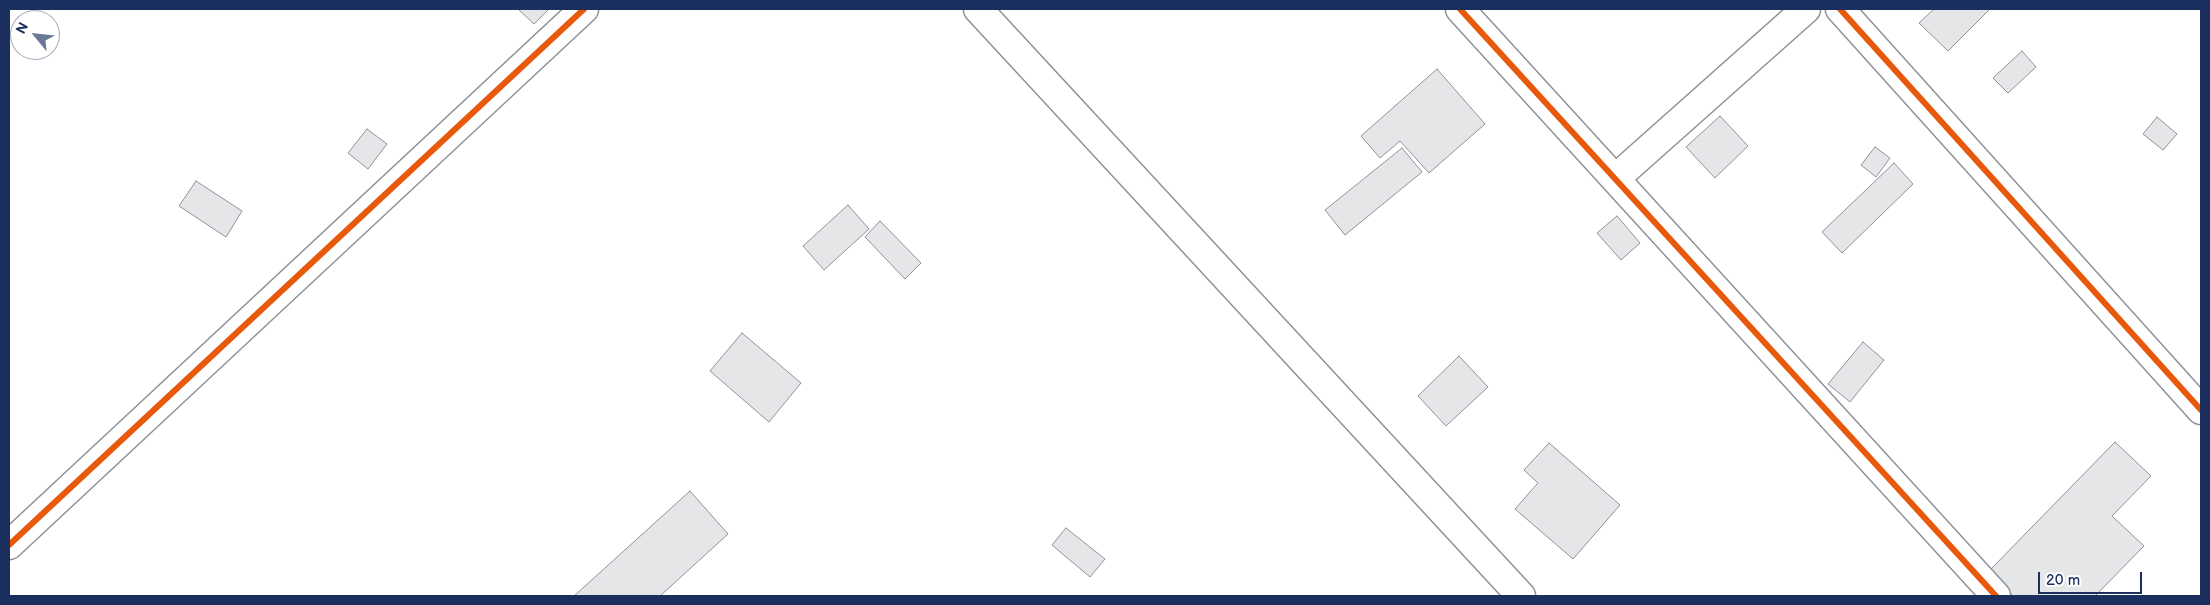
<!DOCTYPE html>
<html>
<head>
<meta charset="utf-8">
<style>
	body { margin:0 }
	#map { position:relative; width:2210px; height:605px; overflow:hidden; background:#fff; font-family:"Balsamiq Sans",sans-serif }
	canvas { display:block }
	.frame { position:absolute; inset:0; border:10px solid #1b2f5e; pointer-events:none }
	.north { position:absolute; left:10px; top:10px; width:50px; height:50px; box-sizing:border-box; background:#fff; border:1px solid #a4acbf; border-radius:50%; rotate:298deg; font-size:14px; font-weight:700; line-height:20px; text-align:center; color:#1b2f5e }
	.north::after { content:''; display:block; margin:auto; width:18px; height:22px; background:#6b7896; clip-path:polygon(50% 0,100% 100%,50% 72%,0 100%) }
	.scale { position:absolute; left:2038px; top:572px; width:104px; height:22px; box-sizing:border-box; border:2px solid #1b2f5e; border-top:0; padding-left:6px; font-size:15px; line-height:18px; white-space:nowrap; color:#1b2f5e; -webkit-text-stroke:4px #fff; paint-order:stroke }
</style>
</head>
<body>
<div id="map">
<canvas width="2210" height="605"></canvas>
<div class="frame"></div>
<div class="north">N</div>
<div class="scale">20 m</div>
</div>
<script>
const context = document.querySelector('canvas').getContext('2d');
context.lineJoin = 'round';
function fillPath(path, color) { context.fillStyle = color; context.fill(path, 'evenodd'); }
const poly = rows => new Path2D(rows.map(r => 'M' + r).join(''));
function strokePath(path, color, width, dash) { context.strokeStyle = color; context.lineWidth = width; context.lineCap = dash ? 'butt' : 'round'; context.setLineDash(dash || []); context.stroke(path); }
const building = poly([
	[518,9,549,9,534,24,518,9],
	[1934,9,1990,9,1948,51,1919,23,1934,9],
	[2022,51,2036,67,2008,93,1993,78,2022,51],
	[1437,69,1485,124,1429,173,1400,141,1380,158,1361,136,1437,69],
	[1720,116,1748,146,1715,178,1686,147,1720,116],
	[2157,117,2177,134,2163,150,2143,134,2157,117],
	[367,129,387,144,368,169,348,153,367,129],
	[1875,147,1890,158,1876,177,1861,165,1875,147],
	[1402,148,1422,172,1345,235,1325,210,1402,148],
	[1894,163,1913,184,1842,253,1822,232,1894,163],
	[196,181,242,211,226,237,179,206,196,181],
	[848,205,869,229,824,270,803,246,848,205],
	[1617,216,1640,243,1621,260,1597,233,1617,216],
	[880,221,921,263,905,279,865,237,880,221],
	[742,333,801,383,769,422,710,371,742,333],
	[1863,342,1884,360,1850,402,1828,384,1863,342],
	[1459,356,1488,387,1446,426,1418,396,1459,356],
	[2115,442,2151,476,2112,516,2144,546,2095,596,2013,596,1988,572,2115,442],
	[1549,443,1620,505,1573,559,1515,509,1538,483,1524,470,1549,443],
	[690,491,728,534,660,596,574,596,690,491],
	[1066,528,1105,559,1090,577,1052,545,1066,528]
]);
fillPath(building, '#e5e6e8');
strokePath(building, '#8e929a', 1);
const minor = poly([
	[1460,9,1996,596],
	[1840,9,2201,410],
	[1616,178,1806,9],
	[9,545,584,9]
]);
const major = poly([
	[978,9,1521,596]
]);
strokePath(minor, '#8e929a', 31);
strokePath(major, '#8e929a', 31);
strokePath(minor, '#fff', 28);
strokePath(major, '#fff', 28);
strokePath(poly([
	[1460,9,1996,596],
	[1840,9,2201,410],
	[9,545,584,9]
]), '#e8590c', 6);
</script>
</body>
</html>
